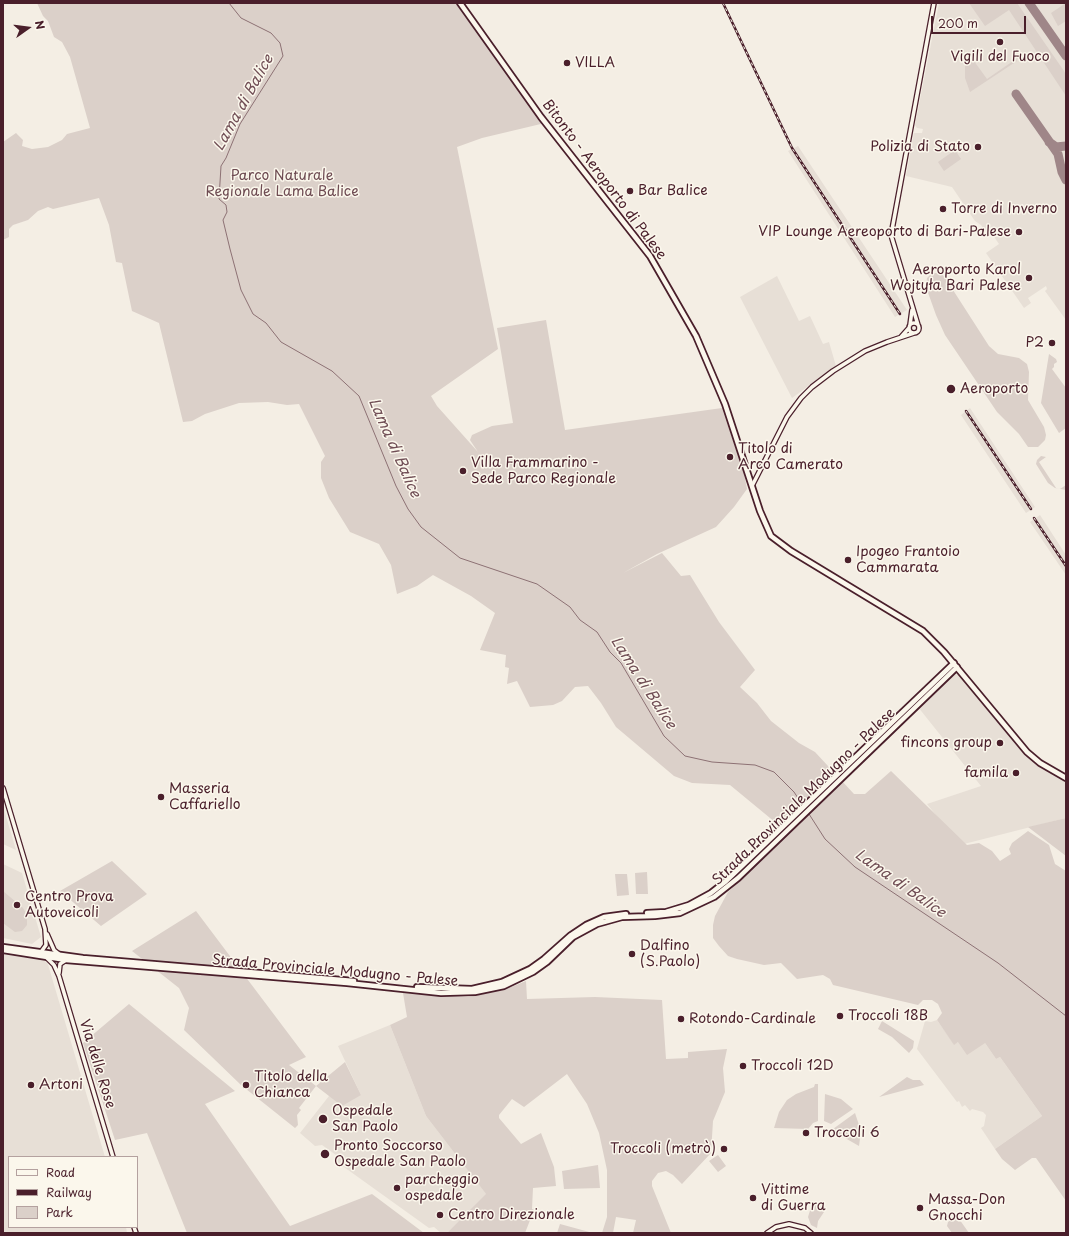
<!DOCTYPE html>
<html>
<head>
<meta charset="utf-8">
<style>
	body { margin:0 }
	#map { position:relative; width:1069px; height:1236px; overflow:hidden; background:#f4eee4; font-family:"Playpen Sans",sans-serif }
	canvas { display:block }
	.frame { position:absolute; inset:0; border:4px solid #4a1f2b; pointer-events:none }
	.legend { position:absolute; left:8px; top:1156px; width:130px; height:72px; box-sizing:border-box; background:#fbf7ec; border:1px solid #b4a19f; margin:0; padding:5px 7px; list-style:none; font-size:12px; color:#4a1f2b }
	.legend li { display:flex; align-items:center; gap:8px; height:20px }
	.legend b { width:20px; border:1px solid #b4a19f }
	.north { position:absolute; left:8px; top:8px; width:40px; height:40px; -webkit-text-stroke:3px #fbf7ec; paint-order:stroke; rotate:76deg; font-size:11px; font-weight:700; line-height:16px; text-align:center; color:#4a1f2b }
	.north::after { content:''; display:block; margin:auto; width:14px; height:18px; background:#4a1f2b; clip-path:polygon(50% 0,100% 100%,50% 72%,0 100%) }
	.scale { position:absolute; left:931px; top:16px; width:95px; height:18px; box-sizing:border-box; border:2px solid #4a1f2b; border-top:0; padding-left:5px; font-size:12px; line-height:14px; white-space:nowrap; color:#4a1f2b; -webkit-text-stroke:3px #fbf7ec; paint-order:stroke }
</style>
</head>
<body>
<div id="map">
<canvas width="1069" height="1236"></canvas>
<div class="frame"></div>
<ul class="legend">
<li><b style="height:5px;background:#fbf7ec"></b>Road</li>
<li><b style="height:5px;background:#4a1f2b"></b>Railway</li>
<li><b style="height:11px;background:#dbd0c9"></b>Park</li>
</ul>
<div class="north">N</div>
<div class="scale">200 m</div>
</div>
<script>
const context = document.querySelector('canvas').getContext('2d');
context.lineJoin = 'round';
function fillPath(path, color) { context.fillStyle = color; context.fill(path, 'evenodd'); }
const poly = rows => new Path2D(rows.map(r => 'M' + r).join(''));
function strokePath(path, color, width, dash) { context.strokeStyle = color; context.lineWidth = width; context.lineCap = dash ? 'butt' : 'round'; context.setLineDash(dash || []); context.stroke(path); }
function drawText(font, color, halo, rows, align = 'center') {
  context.font = font + ' "Playpen Sans",sans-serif'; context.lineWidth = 3; context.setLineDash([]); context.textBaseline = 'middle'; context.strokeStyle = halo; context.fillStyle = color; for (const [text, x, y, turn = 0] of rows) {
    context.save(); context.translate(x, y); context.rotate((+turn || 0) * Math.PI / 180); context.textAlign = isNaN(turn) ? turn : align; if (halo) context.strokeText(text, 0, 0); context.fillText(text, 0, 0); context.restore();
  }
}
fillPath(poly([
	[939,3,1066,3,1066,320,1045,291,1047,289,1046,286,1028,298,1031,303,1024,308,986,253,999,244,992,234,988,235,981,225,975,221,952,187,906,176,914,133,922,133,923,129,917,128,915,125],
	[798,146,907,310,895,317,788,151],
	[777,276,799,321,810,316,823,344,829,342,836,366,792,398,740,297],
	[970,408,1035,507,1026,513,961,415],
	[1040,515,1066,555,1066,575,1030,522],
	[953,674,959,675,962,678,1023,752,1044,768,1066,780,1066,818,960,845,927,804,981,786,918,707],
	[3,806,16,850,3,844],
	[3,864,22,873,41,937,32,944,3,938],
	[3,954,47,961,105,1157,9,1157,9,1227,126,1227,127,1233,3,1233],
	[937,1020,954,1044,958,1042,985,1043,996,1059,1000,1057,1042,1116,995,1149,981,1128,984,1126,986,1115,983,1112,972,1109,970,1111,965,1105,962,1107,959,1101,957,1102,917,1049,925,1021,931,1022],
	[390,1025,426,1116,487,1195,447,1233,441,1233,434,1227,429,1228,337,1162,336,1155,322,1145,315,1146,300,1133,329,1096,361,1095,338,1046]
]), '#e7dfd6');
fillPath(poly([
	[37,3,458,3,545,123,482,138,457,147,498,349,431,396,437,406,478,452,470,440,472,435,492,426,513,423,497,328,546,320,565,430,722,408,744,473,747,489,734,507,716,527,657,554,623,573,662,553,681,576,690,575,719,622,755,670,740,687,757,703,771,721,799,743,815,752,854,794,865,794,891,771,967,845,979,843,992,851,1000,861,1011,854,1009,849,1012,843,1028,831,1049,845,1055,864,1066,871,1066,1201,1036,1158,1032,1158,1015,1170,1002,1159,995,1149,1042,1116,1000,1057,996,1059,985,1043,967,1055,958,1042,954,1045,937,1020,942,1013,938,1004,932,1000,923,1000,918,1005,833,985,830,979,823,975,797,979,781,963,764,965,737,959,728,956,719,946,713,938,713,925,715,916,728,892,768,854,787,832,730,785,692,783,674,776,616,727,601,703,588,686,575,687,562,701,553,705,530,707,517,681,507,684,509,668,505,667,506,655,480,650,495,613,471,596,433,575,417,586,397,594,391,565,379,544,350,532,329,498,321,478,321,462,325,456,299,404,287,405,268,402,239,403,205,414,192,421,183,422,159,323,132,311,122,263,116,262,109,225,99,198,53,209,48,207,38,211,28,220,13,225,9,229,9,237,3,240,3,142,16,133,23,140,22,146,32,149,48,147,62,140,67,134,90,128,70,57,62,42,54,37,48,21,43,16],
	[969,3,1017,3,1064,71,1066,75,1066,96,1009,10,985,26],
	[1066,3,1066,21,1058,26,1051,13],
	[967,56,971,57,987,79,1016,59,1017,61,970,92,965,78,965,59],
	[955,150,961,159,944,171,938,162],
	[932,273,939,273,944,276,989,346,998,354,1019,358,1027,364,1029,372,1028,400,1044,427,1046,435,1045,440,1038,447,1028,447,1019,434,997,412,945,335,936,315,926,287,927,278],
	[1049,354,1056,359,1057,362,1054,364,1054,367,1052,369,1066,388,1066,428,1059,433,1041,403],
	[1041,456,1046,457,1039,462,1056,488,1060,489,1066,485,1066,490,1055,488,1048,483,1036,464,1037,460],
	[1066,818,1066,856,1028,827],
	[112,861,147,894,101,926,60,891],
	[647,872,648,894,636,894,635,873],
	[615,874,627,874,629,895,617,896],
	[3,891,23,908,27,915,27,925,22,931,15,932,3,923],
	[196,911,306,1057,289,1065,316,1086,345,1062,361,1095,342,1106,316,1086,299,1108,301,1110,297,1115,298,1125,295,1128,241,1085,184,1030,189,1008,179,988,132,951],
	[526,981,527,999,595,997,662,1000,666,1059,688,1058,688,1052,727,1049,723,1068,725,1092,713,1121,711,1153,682,1184,673,1175,666,1171,658,1173,652,1181,652,1186,671,1233,633,1233,636,1220,616,1217,613,1233,602,1233,607,1217,607,1170,599,1133,587,1104,567,1074,524,1107,512,1099,499,1115,499,1118,521,1144,541,1133,554,1167,556,1186,533,1188,532,1209,534,1210,525,1233,447,1233,486,1194,426,1116,390,1025,407,1017,403,993,468,997,504,990],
	[129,1004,235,1091,205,1104,290,1226,372,1194,424,1233,187,1233,147,1133,115,1140,83,1043],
	[882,1021,914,1041,913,1048,909,1053,892,1037,878,1029],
	[907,1077,913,1080,920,1080,924,1085,879,1097],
	[815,1084,818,1084,818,1121,813,1123,808,1129,774,1128,779,1112,787,1100,796,1094,814,1087],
	[825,1094,841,1099,853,1109,831,1124,824,1121],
	[855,1113,861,1131,859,1146,845,1138,834,1134,833,1129],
	[718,1155,726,1166,718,1172,709,1161],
	[598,1165,600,1188,564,1189,562,1171],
	[812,1204,822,1206,824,1212,818,1221,817,1228,811,1225,808,1217],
	[957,1216,969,1233,952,1233,947,1226,948,1222],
	[560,1224,593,1233,557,1233]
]), '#dbd0c9');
strokePath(poly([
	[229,3,241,18,271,33,280,43,283,56,240,124,226,158,221,166,219,199,226,205,227,212,223,220,230,249,241,290,253,314,266,323,281,342,332,371,359,396,396,486,408,509,421,527,460,558,537,584,570,607,580,620,597,632,610,652,621,663,664,736,685,756,712,762,755,765,774,772,794,792,802,804],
	[809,814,825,839,855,867,998,963,1066,1016]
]), '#8d7174', 1);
strokePath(poly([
	[1029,3,1066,56],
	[1016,94,1058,154,1062,172,1066,180],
	[1049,142,1056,147,1066,146]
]), '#9f8688', 9);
const minor = poly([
	'909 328a5 5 0 1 1 10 0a5 5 0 1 1-10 0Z',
	[910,325,912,310],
	[918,325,891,235,934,3],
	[901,337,909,328],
	[752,486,787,417,801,398,812,387,833,371,865,351,887,342,914,333],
	[3,788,45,929,46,945,41,952],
	[47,934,54,950,59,954],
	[46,957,54,965,59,976,113,1157],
	[59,973,60,964,66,960],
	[134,1227,136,1233],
	[767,1233,776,1227,789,1224,805,1228,811,1233]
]);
const major = poly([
	[460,3,541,117,650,256,696,336,725,404,760,511,771,536,791,551,923,631,944,652,1027,752,1040,763,1066,778],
	[647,913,666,912,689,905,711,893,725,882,954,663],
	[3,947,83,958,354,981],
	[3,950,66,960,347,983,441,993,475,992,504,986,533,972,547,962,573,937,597,924,622,917,655,916,680,913,714,897,738,878,957,667],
	[417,987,472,989,502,982,530,969,544,959,571,935,586,925,604,917,626,914]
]);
strokePath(minor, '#4a1f2b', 6);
strokePath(major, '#4a1f2b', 8);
strokePath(minor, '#fbf7ec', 3.5);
strokePath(major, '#fbf7ec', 4.5);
const rail = poly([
	[723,3,792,148,900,314],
	[966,411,1031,509],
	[1034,518,1066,566]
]);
strokePath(rail, '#4a1f2b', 2.5);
strokePath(rail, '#fbf7ec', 1, [3]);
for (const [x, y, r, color] of [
	[1000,42,4,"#4a1f2b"],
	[567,63,4,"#4a1f2b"],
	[978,147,4,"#4a1f2b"],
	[630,191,4,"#4a1f2b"],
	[943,209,4,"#4a1f2b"],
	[1019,232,4,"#4a1f2b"],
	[1029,278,4,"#4a1f2b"],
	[1052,343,4,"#4a1f2b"],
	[951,389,5,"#4a1f2b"],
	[730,457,4,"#4a1f2b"],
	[463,471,4,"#4a1f2b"],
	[848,560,4,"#4a1f2b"],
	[1000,743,4,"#4a1f2b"],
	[1016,773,4,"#4a1f2b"],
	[161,797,4,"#4a1f2b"],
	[17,905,4,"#4a1f2b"],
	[632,954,4,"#4a1f2b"],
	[840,1016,4,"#4a1f2b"],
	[681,1019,4,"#4a1f2b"],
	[743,1066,4,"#4a1f2b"],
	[31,1085,4,"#4a1f2b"],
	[246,1085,4,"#4a1f2b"],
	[323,1119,5,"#4a1f2b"],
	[806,1133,4,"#4a1f2b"],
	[724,1149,4,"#4a1f2b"],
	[325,1154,5,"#4a1f2b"],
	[397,1188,4,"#4a1f2b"],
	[753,1198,4,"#4a1f2b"],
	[920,1208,4,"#4a1f2b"],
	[440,1215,4,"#4a1f2b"]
]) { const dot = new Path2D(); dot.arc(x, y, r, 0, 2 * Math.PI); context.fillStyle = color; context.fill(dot); strokePath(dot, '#fbf7ec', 1.5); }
drawText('14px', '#4a1f2b', '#fbf7ec', [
	["Vigili del Fuoco",1000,57,"center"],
	["VILLA",575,63],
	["Polizia di Stato",970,147,"right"],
	["Bar Balice",638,191],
	["Torre di Inverno",951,209],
	["VIP Lounge Aereoporto di Bari-Palese",1011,232,"right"],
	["Aeroporto Karol",1021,270,"right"],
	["Wojtyła Bari Palese",1021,286,"right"],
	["P2",1044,343,"right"],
	["Aeroporto",960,389],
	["Titolo di",738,449],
	["Arco Camerato",738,465],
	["Villa Frammarino -",471,463],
	["Sede Parco Regionale",471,479],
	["Ipogeo Frantoio",856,552],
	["Cammarata",856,568],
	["fincons group",992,743,"right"],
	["famila",1008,773,"right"],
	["Masseria",169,789],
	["Caffariello",169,805],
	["Centro Prova",25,897],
	["Autoveicoli",25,913],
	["Dalfino",640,946],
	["(S.Paolo)",640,962],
	["Troccoli 18B",848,1016],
	["Rotondo-Cardinale",689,1019],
	["Troccoli 12D",751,1066],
	["Titolo della",254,1077],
	["Chianca",254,1093],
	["Artoni",39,1085],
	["Ospedale",332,1111],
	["San Paolo",332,1127],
	["Troccoli 6",814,1133],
	["Pronto Soccorso",334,1146],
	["Ospedale San Paolo",334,1162],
	["Troccoli (metrò)",716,1149,"right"],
	["parcheggio",405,1180],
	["ospedale",405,1196],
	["Vittime",761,1190],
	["di Guerra",761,1206],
	["Massa-Don",928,1200],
	["Gnocchi",928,1216],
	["Centro Direzionale",448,1215]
], 'left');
drawText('14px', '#6e4b52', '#fbf7ec', [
	["Parco Naturale",282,176],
	["Regionale Lama Balice",282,192]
]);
drawText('14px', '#4a1f2b', '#fbf7ec', [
	["Bitonto - Aeroporto di Palese",604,180,53],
	["Strada Provinciale Modugno - Palese",804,797,-44],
	["Strada Provinciale Modugno - Palese",335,971,5],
	["Via delle Rose",97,1064,73]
]);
drawText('italic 15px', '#714f56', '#fbf7ec', [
	["Lama di Balice",244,103,-61],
	["Lama di Balice",394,448,66],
	["Lama di Balice",643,683,57],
	["Lama di Balice",900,884,35]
]);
</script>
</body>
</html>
